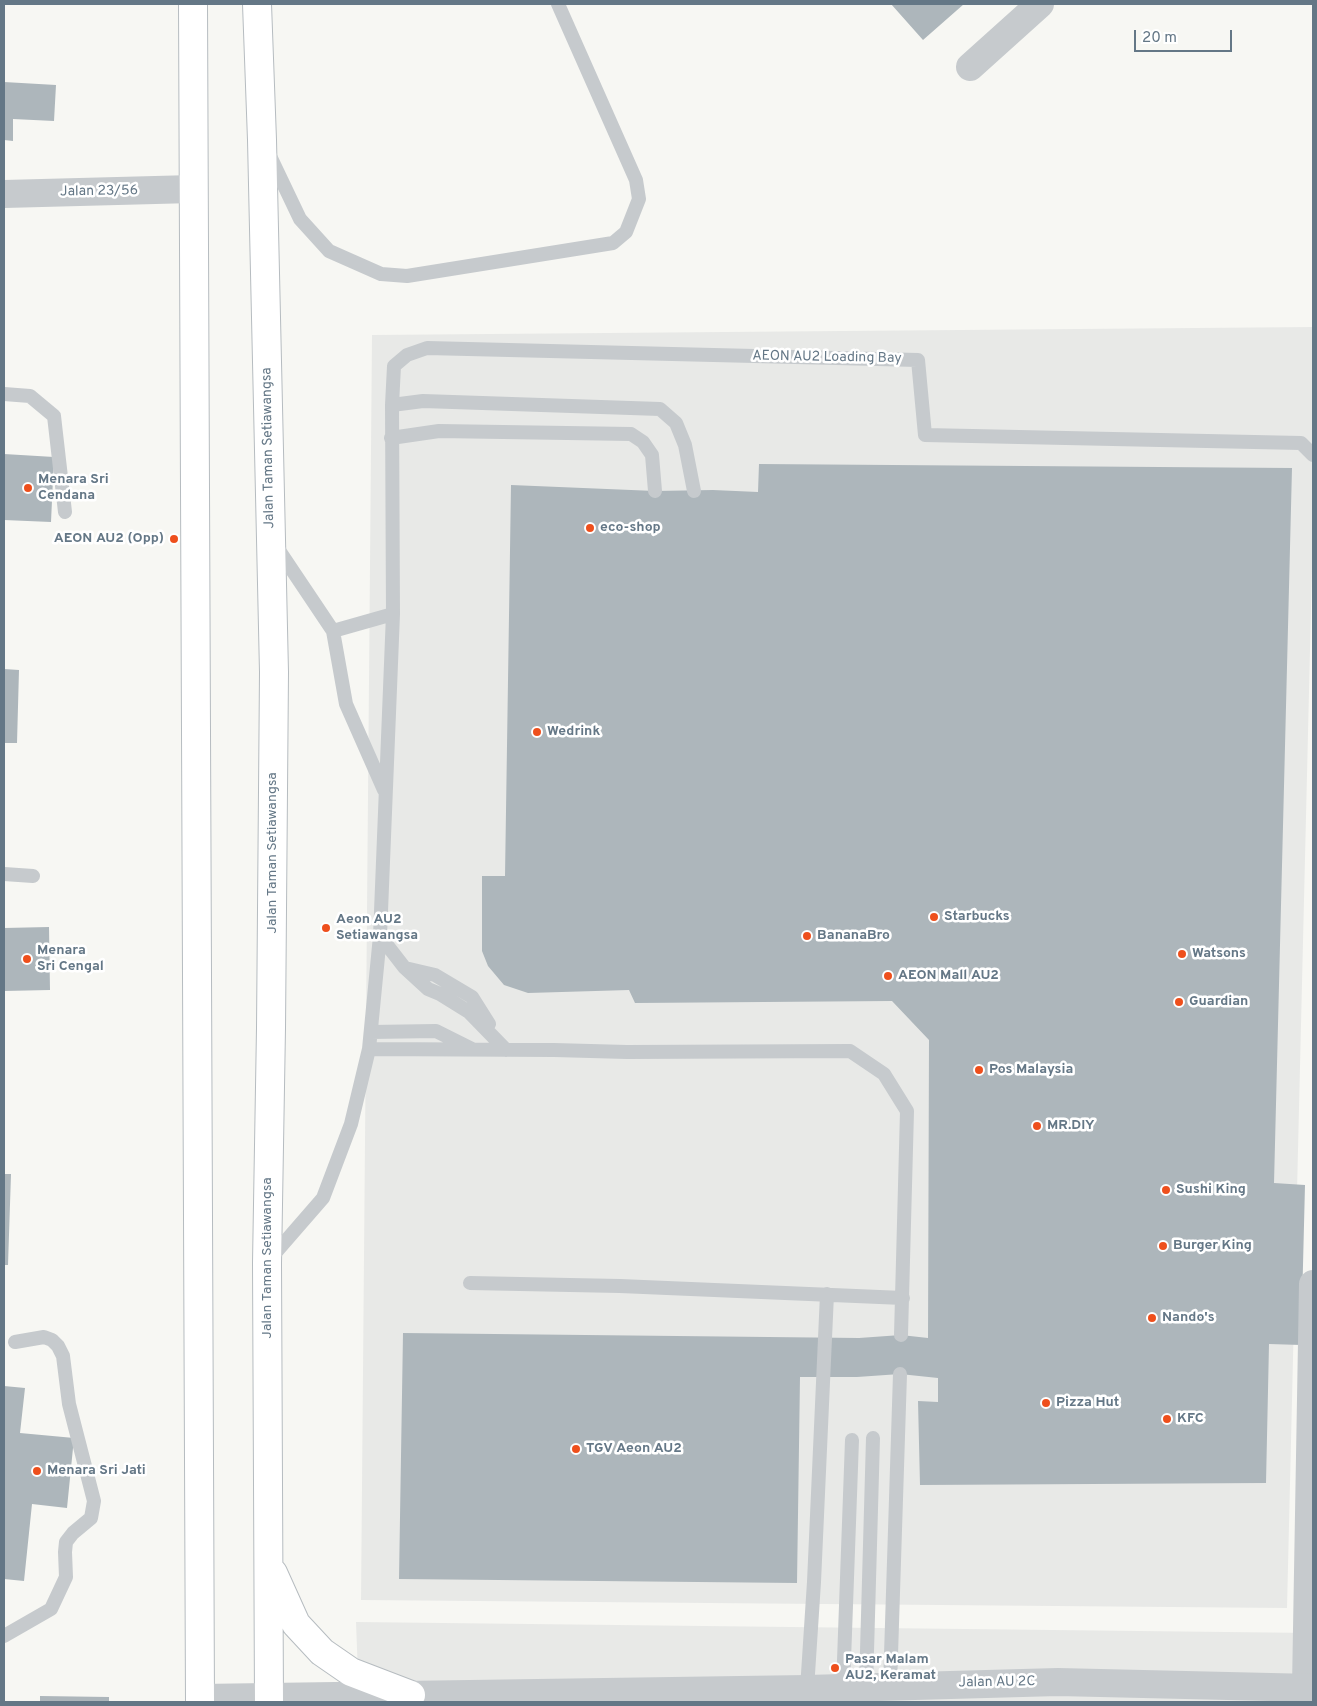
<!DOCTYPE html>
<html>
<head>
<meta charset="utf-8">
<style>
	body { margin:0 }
	#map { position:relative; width:1317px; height:1706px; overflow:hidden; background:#f7f7f3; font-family:Overpass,sans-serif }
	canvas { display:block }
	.frame { position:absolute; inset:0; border:5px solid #647786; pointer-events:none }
	.scale { position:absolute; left:1134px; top:30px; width:98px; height:22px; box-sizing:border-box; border:2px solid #647786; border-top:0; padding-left:6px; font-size:15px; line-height:18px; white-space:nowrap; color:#647786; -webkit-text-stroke:4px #fff; paint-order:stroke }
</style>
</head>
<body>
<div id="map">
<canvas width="1317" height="1706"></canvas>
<div class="frame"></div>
<div class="scale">20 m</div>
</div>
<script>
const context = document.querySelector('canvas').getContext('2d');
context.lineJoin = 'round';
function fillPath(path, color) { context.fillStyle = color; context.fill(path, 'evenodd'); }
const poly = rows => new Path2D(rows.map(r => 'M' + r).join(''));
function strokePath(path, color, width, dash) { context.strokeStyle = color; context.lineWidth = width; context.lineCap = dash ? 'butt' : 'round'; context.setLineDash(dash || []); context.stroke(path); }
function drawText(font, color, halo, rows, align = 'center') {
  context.font = font + ' Overpass,sans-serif'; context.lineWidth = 5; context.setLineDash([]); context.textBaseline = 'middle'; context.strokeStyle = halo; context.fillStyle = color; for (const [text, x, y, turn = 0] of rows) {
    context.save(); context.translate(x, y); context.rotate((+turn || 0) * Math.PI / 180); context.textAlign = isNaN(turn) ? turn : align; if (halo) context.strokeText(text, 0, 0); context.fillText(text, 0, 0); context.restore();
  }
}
fillPath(poly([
	[1313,327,1313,525,1287,1608,361,1600,372,335],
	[356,1622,1313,1633,1313,1702,359,1702]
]), '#e8e9e7');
fillPath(poly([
	[891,4,964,4,923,40],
	[4,82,56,85,54,121,13,119,13,141,4,140],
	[4,454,54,457,51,522,4,520],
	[759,464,1292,468,1274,1183,1305,1185,1301,1345,1269,1344,1266,1483,920,1485,918,1401,938,1402,938,1378,900,1374,857,1377,800,1377,797,1583,399,1579,403,1333,859,1338,901,1335,928,1338,929,1040,892,1001,635,1003,629,990,528,993,504,985,488,966,482,951,482,876,505,876,511,485,655,491,713,490,758,492],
	[4,669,19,670,17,743,4,743],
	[49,927,50,990,4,991,4,928],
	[4,1174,11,1174,8,1265,4,1265],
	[4,1386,25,1388,20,1433,74,1438,67,1508,32,1504,24,1581,4,1579],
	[40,1696,109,1697,109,1702,40,1702]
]), '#adb6bb');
const secondary = poly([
	[193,4,200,1702],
	[257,4,262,140,274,672,271,1028,267,1263,269,1702],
	[273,1573,296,1624,322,1652,351,1672,411,1695]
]);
strokePath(secondary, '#b6bcc0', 30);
strokePath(poly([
	[269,154,300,219,329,251,381,274,407,276,613,243,626,232,639,199,636,180,558,4],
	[4,394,30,396,54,416,65,512],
	[392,405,423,401,660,409,676,423,685,445,694,491],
	[391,438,439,431,631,434,643,442,652,455,655,491],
	[276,546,333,631,346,704,384,790],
	[333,631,393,614],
	[4,874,33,876],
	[380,936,404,967,428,989,440,994,469,1012,506,1050],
	[405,968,435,975,472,997,489,1024],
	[371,1032,436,1031,472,1049],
	[369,1049,554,1050,627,1052,850,1051,884,1074,907,1111,901,1335],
	[270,1259,323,1198,351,1124,369,1049,380,936,393,614,392,405,394,366,407,355,427,348,918,360,925,435,1301,443,1313,455],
	[470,1283,620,1286,903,1298],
	[4,1636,51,1609,66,1577,65,1552,66,1542,73,1533,91,1518,94,1501,69,1404,63,1356,58,1346,52,1340,44,1337,15,1342],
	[890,1686,900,1374],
	[866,1687,873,1438],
	[843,1688,852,1440],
	[807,1689,814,1582,827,1294]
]), '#c6cacd', 14);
strokePath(poly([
	[970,67,1040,4],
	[4,194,193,189],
	[1306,1687,1313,1284]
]), '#c6cacd', 28);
strokePath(poly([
	[200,1698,807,1689,1058,1682,1313,1688]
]), '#c6cacd', 28);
strokePath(secondary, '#fff', 28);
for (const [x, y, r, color] of [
	[28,488,5,"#ee4f1c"],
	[590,528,5,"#ee4f1c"],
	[174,539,5,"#ee4f1c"],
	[537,732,5,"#ee4f1c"],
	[934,917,5,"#ee4f1c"],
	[326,928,5,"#ee4f1c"],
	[807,936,5,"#ee4f1c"],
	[1182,954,5,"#ee4f1c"],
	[27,959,5,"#ee4f1c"],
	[888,976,5,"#ee4f1c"],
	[1179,1002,5,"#ee4f1c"],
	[979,1070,5,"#ee4f1c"],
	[1037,1126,5,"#ee4f1c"],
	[1166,1190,5,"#ee4f1c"],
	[1163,1246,5,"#ee4f1c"],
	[1152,1318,5,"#ee4f1c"],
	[1046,1403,5,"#ee4f1c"],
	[1167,1419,5,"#ee4f1c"],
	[576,1449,5,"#ee4f1c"],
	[37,1471,5,"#ee4f1c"],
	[835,1668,5,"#ee4f1c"]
]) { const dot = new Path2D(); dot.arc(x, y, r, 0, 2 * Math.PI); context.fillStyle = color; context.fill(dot); strokePath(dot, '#fff', 2); }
drawText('14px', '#647786', '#fff', [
	["Jalan 23/56",99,192,-1],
	["AEON AU2 Loading Bay",827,358,1],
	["Jalan Taman Setiawangsa",269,448,-91],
	["Jalan Taman Setiawangsa",273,853,-90],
	["Jalan Taman Setiawangsa",268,1258,-90],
	["Jalan AU 2C",997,1683,-1]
]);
drawText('bold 14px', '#647786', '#fff', [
	["Menara Sri",38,480],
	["Cendana",38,496],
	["eco-shop",600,528],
	["AEON AU2 (Opp)",164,539,"right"],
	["Wedrink",547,732],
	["Starbucks",944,917],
	["Aeon AU2",336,920],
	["Setiawangsa",336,936],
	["BananaBro",817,936],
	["Menara",37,951],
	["Sri Cengal",37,967],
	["Watsons",1192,954],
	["AEON Mall AU2",898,976],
	["Guardian",1189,1002],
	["Pos Malaysia",989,1070],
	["MR.DIY",1047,1126],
	["Sushi King",1176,1190],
	["Burger King",1173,1246],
	["Nando's",1162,1318],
	["Pizza Hut",1056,1403],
	["KFC",1177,1419],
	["TGV Aeon AU2",586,1449],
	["Menara Sri Jati",47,1471],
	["Pasar Malam",845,1660],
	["AU2, Keramat",845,1676]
], 'left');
</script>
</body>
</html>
